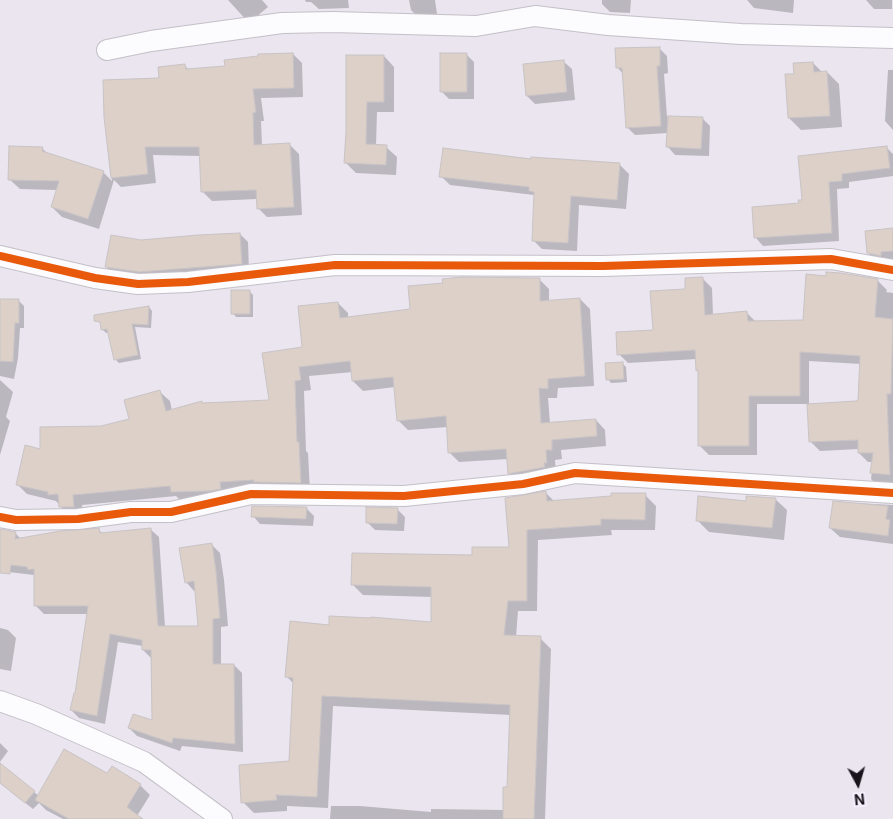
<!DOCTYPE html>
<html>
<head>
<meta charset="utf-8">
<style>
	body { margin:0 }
	#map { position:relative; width:893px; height:819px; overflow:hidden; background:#eae5ef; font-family:Inter,sans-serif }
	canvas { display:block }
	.north { position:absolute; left:833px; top:759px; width:50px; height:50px; -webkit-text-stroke:4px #f7effe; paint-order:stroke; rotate:174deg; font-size:14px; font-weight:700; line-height:20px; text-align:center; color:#18141b }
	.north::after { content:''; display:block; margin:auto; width:18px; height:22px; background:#18141b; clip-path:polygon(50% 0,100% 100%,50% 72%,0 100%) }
</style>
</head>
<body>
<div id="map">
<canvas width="893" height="819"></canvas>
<div class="north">N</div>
</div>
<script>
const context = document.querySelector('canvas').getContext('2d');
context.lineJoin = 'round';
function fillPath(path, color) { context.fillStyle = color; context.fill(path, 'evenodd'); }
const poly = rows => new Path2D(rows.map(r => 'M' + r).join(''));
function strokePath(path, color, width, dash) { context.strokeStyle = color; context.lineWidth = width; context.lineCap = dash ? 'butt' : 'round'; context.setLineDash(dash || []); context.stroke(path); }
fillPath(poly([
	[228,0,262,0,268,7,249,23],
	[305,0,348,0,349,8,319,9,311,2,306,2],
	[409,0,435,0,437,14,418,17,411,10],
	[602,0,631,0,630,13,610,12,602,4],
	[747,0,794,0,793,13,754,8],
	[866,0,892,0,892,9,874,9],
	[659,48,667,56,668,73,664,74,667,117,702,118,710,126,709,156,675,155,668,147,668,133,635,135,627,127,624,75,617,67],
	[293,54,302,63,303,97,261,98,264,121,261,121,262,146,290,145,299,154,302,215,267,217,258,208,257,199,212,201,203,192,201,156,153,155,156,183,121,187,114,180,99,229,62,217,52,207,57,190,20,189,9,179,42,148,48,154,103,172,112,181,105,117,184,65,189,70,226,67],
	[467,55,474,62,474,99,449,99,441,91],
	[384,56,394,67,394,112,377,112,376,146,386,147,397,157,396,175,356,173,345,162],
	[564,62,572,69,575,100,535,104,527,96],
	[813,63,823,73,827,72,839,84,842,127,801,130,789,118,796,75],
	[888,70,893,70,893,130,885,121],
	[887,148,893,154,893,176,849,182,849,188,837,189,839,241,763,246,756,238,803,201,800,157],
	[532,160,620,165,629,174,626,209,579,205,577,251,542,249,533,240,534,195,450,185,441,176],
	[893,230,893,260,876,261,868,253],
	[240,234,248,242,249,271,114,275,106,267,141,242],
	[539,279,549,289,549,301,580,299,590,309,594,386,558,388,557,398,548,398,550,423,596,420,605,430,606,446,561,450,562,459,555,460,556,472,519,483,509,473,508,459,459,462,449,452,448,427,408,430,398,420,395,387,363,391,353,381,353,372,309,376,311,390,304,391,306,451,308,453,310,492,182,502,176,496,82,505,84,517,70,517,56,501,27,494,17,484,42,450,101,427,131,420,160,392,170,401,172,411,203,404,271,402,303,348,338,303,348,313,348,318,411,310],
	[703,279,712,288,713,315,746,312,755,321,804,321,878,281,887,290,886,292,893,293,893,489,880,488,871,479,873,462,868,462,859,453,859,449,820,451,811,442,808,404,757,404,757,455,709,455,700,446,700,373,697,370,697,359,628,363,619,354,654,331,686,290],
	[809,361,861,364,859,400,857,402,809,405],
	[249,291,253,295,253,317,236,317,233,313],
	[0,300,18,300,24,306,24,328,20,328,18,358,14,379,0,376],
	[149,307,152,311,151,328,135,327,141,359,119,363,115,359,109,332,106,333,102,329,102,324,95,320],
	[622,363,626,367,627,382,611,383,608,379],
	[0,380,13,392,6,417,10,421,0,455],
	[546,493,555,502,645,495,656,506,655,530,611,530,612,535,538,540,537,611,518,611,516,637,540,638,551,649,545,819,330,819,331,806,360,806,431,812,431,809,504,810,508,788,511,715,333,706,328,808,287,806,287,811,254,813,243,802,290,763,294,684,286,676,330,626,432,623,433,597,363,595,352,584,511,548],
	[775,499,787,510,784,540,709,532,697,520,747,502],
	[834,502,893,505,893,544,840,537,830,528],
	[306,508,314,516,313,526,260,524,253,516],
	[397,509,405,517,404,531,375,530,367,522],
	[150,529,159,537,165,627,200,627,196,590,194,591,186,582,211,544,220,553,224,580,228,626,221,627,221,665,234,665,242,673,243,752,182,746,180,751,137,736,129,728,154,722,151,658,143,650,143,646,118,642,105,724,79,718,71,710,76,694,88,614,44,614,36,606,34,575,0,571,0,530,15,533,21,539,99,530,103,534],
	[0,628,8,630,16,638,11,671,0,669],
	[0,743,8,751,0,762],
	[0,765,39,796,108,774,140,785,150,795,137,816,141,819,63,819,46,810,39,803,33,809,0,783]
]), '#0003');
const building = poly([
	[660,47,660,66,657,66,661,126,626,128,622,68,616,68,615,48,660,47],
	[293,53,294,88,253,89,256,112,253,113,254,145,290,143,294,207,257,209,256,190,201,192,199,147,145,147,148,174,111,178,104,117,103,80,159,78,158,67,185,64,186,69,225,66,224,60,258,56,258,54,293,53],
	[440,53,467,53,467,92,440,92,440,53],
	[346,55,384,55,384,102,367,102,366,144,387,145,386,165,344,163,346,132,346,55],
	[564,60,567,92,526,96,523,64,564,60],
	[813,62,814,72,827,71,830,116,788,118,785,74,794,74,793,63,813,62],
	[668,116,703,117,701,149,666,147,668,116],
	[9,146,43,147,42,151,104,171,88,219,51,207,59,181,8,180,9,146],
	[887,146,890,168,842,174,842,181,829,182,832,233,754,238,752,207,799,203,798,200,802,200,798,156,887,146],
	[443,148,531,159,531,157,620,163,617,200,571,196,568,243,532,241,534,192,529,191,529,187,439,177,443,148],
	[893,228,893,251,881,252,881,256,867,253,865,231,893,228],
	[240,233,242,264,139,272,105,267,111,235,141,240,198,235,240,233],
	[826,272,841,273,878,279,875,317,893,319,891,394,887,394,890,475,870,473,873,453,858,453,858,440,809,442,807,404,856,401,858,400,860,356,800,352,800,396,749,396,749,446,698,446,698,370,696,371,695,350,617,355,616,332,653,330,650,291,685,289,685,278,703,277,705,315,747,311,748,321,803,320,806,274,826,276,826,272],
	[462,277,540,278,540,301,580,298,585,376,548,379,548,389,539,388,541,423,596,419,597,436,552,440,552,450,546,450,547,463,544,463,545,467,508,474,506,449,448,453,446,416,397,421,393,377,352,381,350,361,299,367,301,380,295,381,297,442,299,442,301,483,253,482,254,480,220,482,221,489,210,491,171,492,170,486,73,495,74,507,59,507,58,494,48,495,48,492,16,485,25,445,40,449,40,427,101,426,129,419,124,400,160,390,166,411,202,401,202,403,269,400,262,353,302,347,298,306,338,302,340,318,410,309,408,286,443,283,442,279,462,277],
	[231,290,250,290,250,314,231,314,231,290],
	[0,299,19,299,19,323,15,323,13,362,0,361,0,299],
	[149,306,148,325,132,324,138,355,114,360,107,329,101,330,100,322,94,321,94,315,149,306],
	[623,362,624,379,606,380,605,363,623,362],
	[546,491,547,501,611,496,611,493,646,493,645,520,601,519,601,525,527,530,527,601,508,601,504,635,541,636,534,819,503,819,503,787,507,787,510,705,322,696,317,797,276,795,277,800,241,803,239,765,289,761,293,678,285,677,290,621,329,625,329,616,371,618,371,617,431,622,431,587,351,585,352,553,472,555,472,547,509,547,505,498,546,491],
	[698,496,746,501,746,496,776,498,772,528,696,521,698,496],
	[833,501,888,506,886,519,890,520,888,536,829,528,833,501],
	[252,506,307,507,306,519,251,517,252,506],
	[366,507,398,508,397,524,366,523,366,507],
	[99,528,100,533,151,528,158,626,198,626,194,581,185,583,179,548,212,543,216,571,220,618,213,619,213,664,234,664,235,744,173,738,172,743,128,728,133,714,152,720,151,650,142,650,142,640,110,634,97,716,70,710,74,693,75,693,88,606,34,606,34,569,28,570,27,567,11,565,10,574,0,573,0,529,16,532,15,539,60,531,99,528],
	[64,749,107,773,112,766,141,784,127,807,143,819,69,819,35,800,64,749],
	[0,763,35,791,25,803,0,783,0,763]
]);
fillPath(building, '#dcd0c8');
strokePath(building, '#c8c3c5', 1);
const street = poly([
	[107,50,151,41,282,23,333,22,476,26,535,16,608,25,741,34,893,38],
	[0,256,95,278,138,284,188,282,335,265,603,266,831,259,893,270],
	[0,517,16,520,78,519,131,512,171,512,251,494,404,496,523,484,575,473,893,493],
	[0,701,36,714,144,762,222,819]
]);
strokePath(street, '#c4c0c7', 22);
strokePath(street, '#fcfbfd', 20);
strokePath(poly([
	[0,256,95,278,138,284,188,282,335,265,603,266,831,259,893,270],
	[0,517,16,520,78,519,131,512,171,512,251,494,404,496,523,484,575,473,893,493]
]), '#e8590c', 8);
</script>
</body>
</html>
